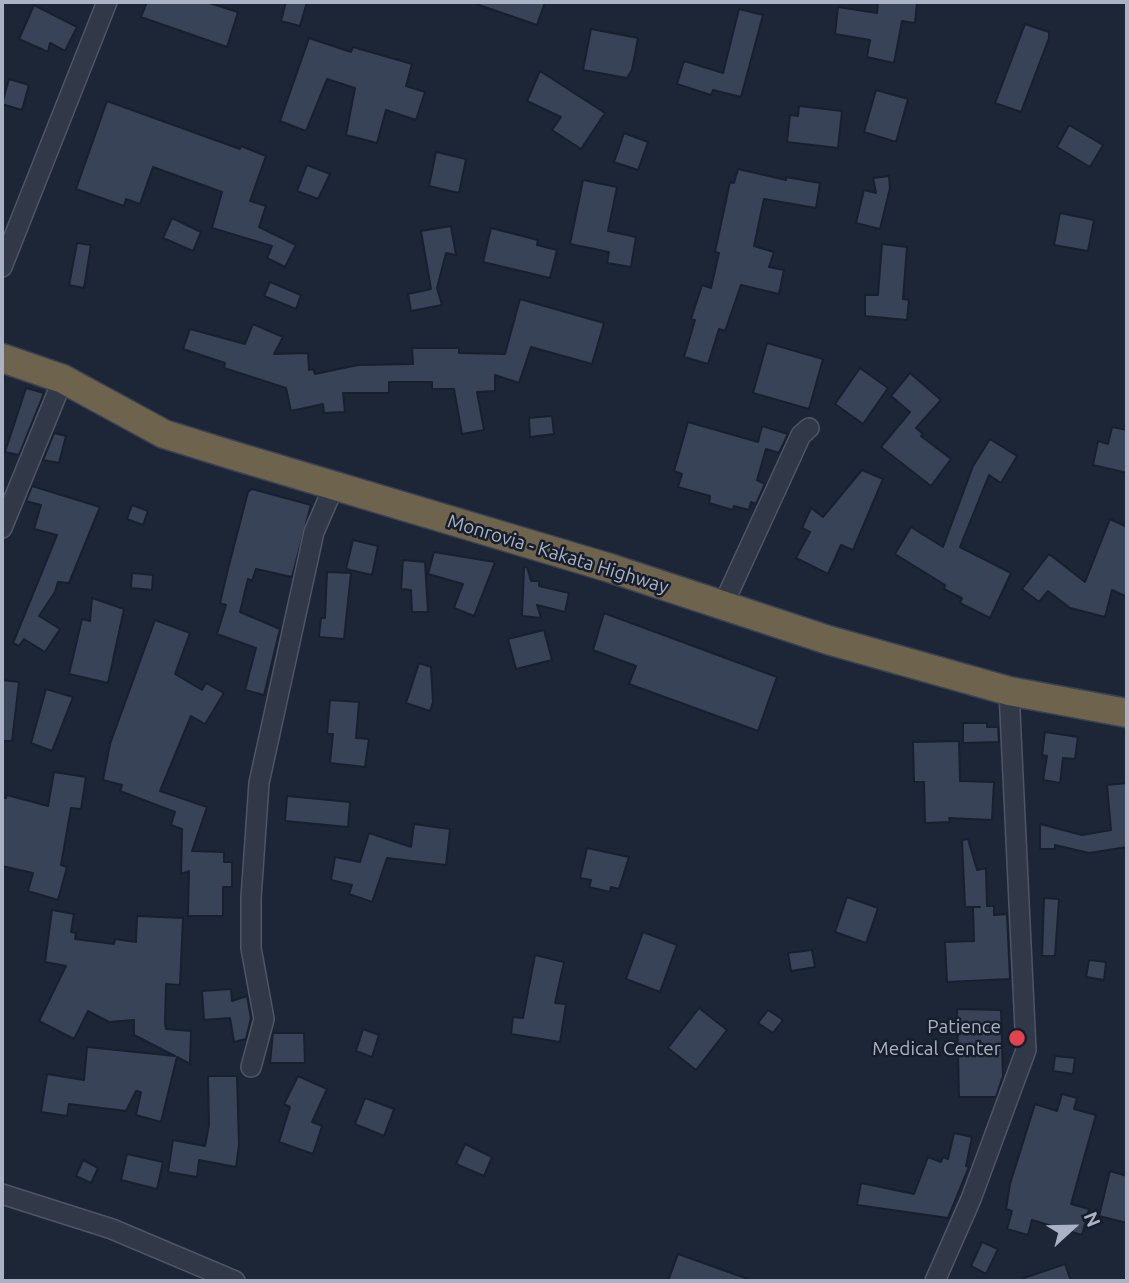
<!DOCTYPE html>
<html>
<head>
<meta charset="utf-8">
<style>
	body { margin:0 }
	#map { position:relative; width:1129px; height:1283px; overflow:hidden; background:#1d2637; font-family:Ubuntu,sans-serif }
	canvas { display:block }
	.frame { position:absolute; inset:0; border:4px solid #aab2c5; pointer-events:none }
	.north { position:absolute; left:1038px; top:1192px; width:70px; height:70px; -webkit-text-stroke:5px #161d2b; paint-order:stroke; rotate:68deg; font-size:19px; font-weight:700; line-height:28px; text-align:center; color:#aab2c5 }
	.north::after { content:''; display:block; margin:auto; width:24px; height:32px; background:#aab2c5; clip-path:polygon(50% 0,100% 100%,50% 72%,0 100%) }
</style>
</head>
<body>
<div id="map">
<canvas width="1129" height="1283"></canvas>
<div class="frame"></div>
<div class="north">N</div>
</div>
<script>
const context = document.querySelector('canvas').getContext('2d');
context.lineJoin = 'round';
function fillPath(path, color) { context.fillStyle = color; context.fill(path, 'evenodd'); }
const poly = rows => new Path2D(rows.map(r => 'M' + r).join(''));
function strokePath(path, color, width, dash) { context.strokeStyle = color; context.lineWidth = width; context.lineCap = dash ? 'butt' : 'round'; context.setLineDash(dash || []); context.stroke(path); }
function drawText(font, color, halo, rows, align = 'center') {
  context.font = font + ' Ubuntu,sans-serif'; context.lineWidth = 5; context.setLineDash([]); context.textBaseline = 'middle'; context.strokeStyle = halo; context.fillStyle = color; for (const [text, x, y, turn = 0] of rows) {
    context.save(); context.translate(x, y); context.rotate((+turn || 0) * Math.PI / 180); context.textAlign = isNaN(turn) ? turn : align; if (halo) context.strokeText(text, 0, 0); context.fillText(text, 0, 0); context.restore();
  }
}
const building = poly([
	[147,2,206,2,238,12,227,47,141,17,147,2],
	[286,2,307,2,300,26,281,21,286,2],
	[477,2,545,2,537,25,476,4,477,2],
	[878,2,917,2,915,23,902,21,894,63,867,57,870,40,835,34,838,7,877,13,878,2],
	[34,5,77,27,65,51,50,43,48,52,19,39,34,5],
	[739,9,763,15,741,97,713,90,711,95,677,84,684,61,723,73,739,9],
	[1025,24,1049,32,1049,38,1021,112,995,103,1025,24],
	[591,29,638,38,632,70,627,78,583,70,591,29],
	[309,38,351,52,353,47,412,64,406,86,425,92,416,120,386,110,377,143,346,135,355,88,327,79,306,131,280,121,309,38],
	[540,71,605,113,581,149,552,130,561,117,527,101,540,71],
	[9,79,29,85,22,110,2,104,9,79],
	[876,90,908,99,896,142,864,132,876,90],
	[107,101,240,149,241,146,266,156,250,201,266,206,259,227,296,245,285,267,267,258,272,246,212,228,222,192,153,167,140,204,126,199,124,206,76,189,107,101],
	[799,106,842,111,838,148,787,142,790,115,798,116,799,106],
	[1069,125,1103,145,1090,167,1057,147,1069,125],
	[624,133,648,142,638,170,614,162,624,133],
	[436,152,466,159,459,193,429,186,436,152],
	[307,165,330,174,318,199,297,191,307,165],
	[738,169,786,180,786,177,820,183,816,208,764,199,754,246,774,252,769,267,784,270,779,294,741,285,725,331,719,329,708,364,684,357,695,320,691,319,702,285,711,288,719,253,715,252,730,182,734,183,738,169],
	[889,176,890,188,880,229,856,223,864,190,876,193,873,178,889,176],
	[583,180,617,187,608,231,636,237,631,267,607,263,609,252,570,244,583,180],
	[1060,213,1094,220,1088,251,1054,245,1060,213],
	[172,218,201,232,193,251,163,238,172,218],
	[451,226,456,255,446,253,437,288,442,305,411,311,408,294,431,289,421,231,451,226],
	[491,228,538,240,537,245,557,250,550,278,483,262,491,228],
	[77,243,91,245,84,288,69,285,77,243],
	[882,244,907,247,903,299,909,300,907,320,865,316,865,295,878,295,882,244],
	[270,282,301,295,296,309,264,296,270,282],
	[520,299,604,323,592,364,531,347,519,383,495,375,495,391,477,392,484,430,462,434,454,389,432,389,432,382,389,382,389,393,343,393,345,412,324,413,323,404,291,411,286,388,224,368,225,363,183,349,190,329,245,344,253,324,283,337,274,354,308,353,309,370,313,369,315,374,358,365,413,364,412,348,459,348,459,353,505,354,520,299],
	[767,343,823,359,809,409,753,393,767,343],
	[860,368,888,388,863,424,835,404,860,368],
	[910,373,941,400,916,428,923,434,921,436,951,459,931,486,881,447,910,412,891,396,910,373],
	[26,388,44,393,19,455,5,452,26,388],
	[552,416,554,434,530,437,529,418,552,416],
	[688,422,758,442,762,426,788,434,779,453,766,449,757,480,765,484,756,504,751,502,749,510,734,506,733,510,709,503,710,496,678,487,682,474,674,471,688,422],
	[1112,427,1127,430,1127,473,1093,465,1098,441,1108,444,1112,427],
	[54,433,66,436,59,463,43,460,54,433],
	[990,439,1017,456,1001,483,989,475,960,547,1011,573,990,618,960,603,962,598,944,589,945,585,895,554,911,527,943,547,973,466,990,439],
	[862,470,883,479,853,550,841,545,828,574,796,558,810,532,802,528,811,508,823,517,862,470],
	[32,486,100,507,69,583,58,582,55,592,39,616,60,629,45,652,24,639,19,646,13,643,57,535,34,529,41,505,26,501,32,486],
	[252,489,311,505,292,577,256,569,252,581,248,579,240,612,280,629,264,695,245,690,256,648,217,634,226,605,220,603,228,569,248,492,252,489],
	[132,505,148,511,143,525,127,519,132,505],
	[1110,519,1127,527,1127,597,1112,590,1105,617,1070,608,1048,591,1039,602,1022,589,1049,554,1085,582,1110,519],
	[353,540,378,546,372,575,346,569,353,540],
	[434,552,495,562,474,616,454,608,463,584,428,574,434,552],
	[403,560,425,562,428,612,412,612,411,590,401,589,403,560],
	[524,567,527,567,531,581,539,581,539,586,569,593,565,612,537,605,541,618,522,616,524,567],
	[327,572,351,573,344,639,319,637,321,618,325,618,327,572],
	[132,573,153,575,152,590,131,588,132,573],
	[92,598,124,609,108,683,69,674,82,619,90,621,92,598],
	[604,613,777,677,758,731,629,684,636,666,593,650,604,613],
	[155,620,190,633,175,674,202,690,206,683,224,693,205,724,191,716,160,791,207,807,192,851,224,852,224,862,232,862,232,887,223,887,223,916,188,916,189,871,181,874,182,829,171,825,175,812,120,791,122,785,103,780,110,744,155,620],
	[544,630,552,660,516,669,508,639,544,630],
	[419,663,431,667,433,702,430,711,406,703,419,663],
	[2,680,19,682,12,741,2,741,2,680],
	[46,689,73,697,52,751,31,743,46,689],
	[330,700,359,702,356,738,369,739,365,767,330,763,333,734,327,734,330,700],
	[963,723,987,723,987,727,998,727,999,742,963,743,963,723],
	[1045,732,1078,737,1075,759,1063,758,1060,783,1043,780,1047,756,1042,755,1045,732],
	[959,741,960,781,994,782,992,820,949,818,950,822,925,823,924,782,914,782,913,742,959,741],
	[54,772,86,777,81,809,71,808,61,865,67,867,58,900,28,891,33,873,2,866,2,797,6,798,7,795,48,806,54,772],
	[1127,783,1127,847,1089,853,1055,845,1055,849,1040,849,1040,824,1082,835,1111,830,1107,785,1127,783],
	[287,796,350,802,348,827,285,821,287,796],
	[414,824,450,829,446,865,387,858,372,902,349,894,352,885,331,880,335,857,360,862,369,833,411,847,414,824],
	[968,839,977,870,986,868,987,906,994,906,994,915,1007,914,1010,979,947,982,945,942,974,941,973,907,980,907,965,907,962,840,968,839],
	[587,848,629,857,619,889,611,887,610,892,589,887,591,880,580,878,587,848],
	[847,897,878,908,866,943,835,932,847,897],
	[1044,898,1059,899,1055,956,1042,956,1044,898],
	[52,910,74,914,71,932,76,933,75,939,114,944,115,939,136,942,137,916,183,918,180,985,166,984,165,1023,166,1029,191,1031,190,1064,177,1057,161,1122,136,1115,141,1092,136,1091,126,1111,69,1104,67,1116,41,1112,47,1074,84,1080,87,1047,175,1056,134,1035,134,1020,109,1022,88,1011,74,1039,39,1021,66,966,45,962,52,910],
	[643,932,677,945,660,992,626,979,643,932],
	[812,950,815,967,791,971,788,953,812,950],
	[535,955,564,962,555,1003,566,1004,560,1042,511,1034,513,1017,523,1018,535,955],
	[1089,960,1106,962,1104,980,1086,977,1089,960],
	[231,989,232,1001,247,996,251,1018,246,1039,234,1042,230,1018,204,1020,202,991,231,989],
	[699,1008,727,1030,696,1070,668,1048,699,1008],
	[957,1009,1001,1010,1003,1076,996,1097,959,1097,957,1009],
	[768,1010,783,1020,773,1033,758,1023,768,1010],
	[363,1029,379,1035,372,1057,356,1051,363,1029],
	[273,1033,304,1033,305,1063,270,1063,273,1033],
	[1055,1056,1075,1058,1073,1074,1053,1071,1055,1056],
	[208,1076,237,1076,239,1145,236,1167,199,1160,197,1177,168,1172,173,1140,205,1146,209,1125,208,1076],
	[298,1076,327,1089,312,1122,322,1126,313,1154,279,1142,290,1107,284,1104,298,1076],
	[1062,1094,1077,1098,1074,1109,1096,1115,1071,1204,1089,1209,1082,1235,1032,1220,1028,1235,1007,1229,1012,1211,1006,1209,1010,1184,1035,1104,1057,1111,1062,1094],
	[365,1098,394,1109,384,1136,355,1124,365,1098],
	[954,1133,972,1137,966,1166,969,1167,948,1218,857,1205,861,1183,914,1194,928,1157,941,1162,943,1157,948,1159,954,1133],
	[465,1144,492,1157,484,1176,456,1164,465,1144],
	[127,1154,163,1162,157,1189,121,1180,127,1154],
	[83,1160,98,1168,91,1183,76,1176,83,1160],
	[1110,1171,1127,1176,1127,1223,1099,1216,1110,1171],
	[982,1242,998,1249,986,1274,971,1266,982,1242],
	[678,1254,748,1279,747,1281,668,1281,678,1254],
	[1065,1264,1071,1281,1024,1281,1024,1278,1065,1264]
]);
fillPath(building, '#394358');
strokePath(building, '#181f2e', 2);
const minor = poly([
	[2,267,107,2],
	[2,528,63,379],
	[723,605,801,435,809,428],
	[251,1067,264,1019,251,948,251,898,259,783,314,532,334,486],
	[2,1194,112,1229,235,1281],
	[935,1281,971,1199,1026,1050,1009,691]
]);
const highway = poly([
	[2,358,63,379,164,434,235,456,610,568,828,640,1009,691,1127,713]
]);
strokePath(minor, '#4e5566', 22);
strokePath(highway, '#3b4252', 31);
strokePath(minor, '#313847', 19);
strokePath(highway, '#6e644d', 28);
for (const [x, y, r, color] of [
	[1017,1038,9,"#e0444e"]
]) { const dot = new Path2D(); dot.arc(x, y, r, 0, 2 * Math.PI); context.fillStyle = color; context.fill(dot); strokePath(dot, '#161d2b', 2.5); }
drawText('19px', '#aab2c5', '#161d2b', [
	["Monrovia - Kakata Highway",558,554,17]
]);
drawText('19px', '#aab2c5', '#161d2b', [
	["Patience",1001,1027],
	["Medical Center",1001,1049]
], 'right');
</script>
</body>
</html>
